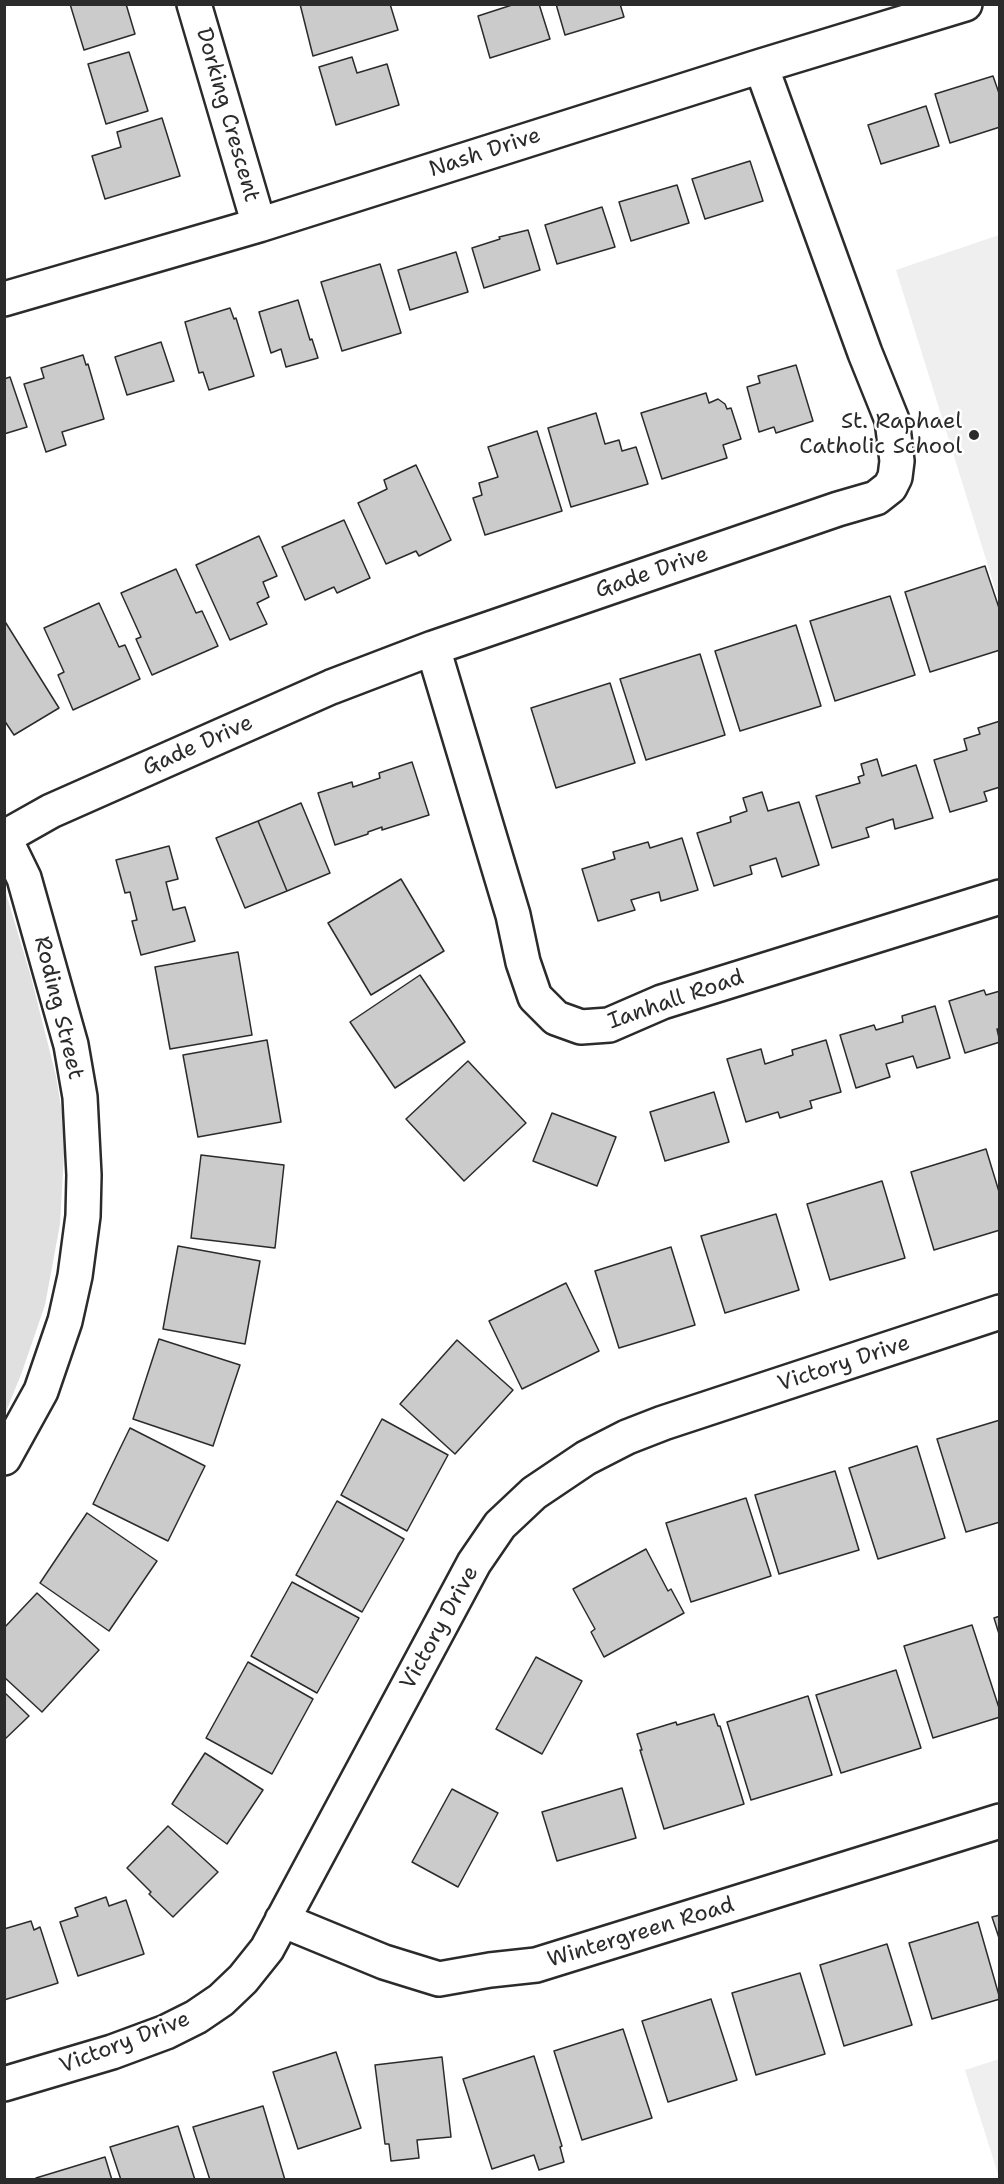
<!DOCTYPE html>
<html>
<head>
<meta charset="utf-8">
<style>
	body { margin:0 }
	#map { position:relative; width:1004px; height:2184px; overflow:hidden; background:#fff; font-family:"Shantell Sans",sans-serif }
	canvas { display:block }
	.frame { position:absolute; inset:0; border:6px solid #2b2b2b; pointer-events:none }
</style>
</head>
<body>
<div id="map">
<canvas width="1004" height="2184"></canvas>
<div class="frame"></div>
</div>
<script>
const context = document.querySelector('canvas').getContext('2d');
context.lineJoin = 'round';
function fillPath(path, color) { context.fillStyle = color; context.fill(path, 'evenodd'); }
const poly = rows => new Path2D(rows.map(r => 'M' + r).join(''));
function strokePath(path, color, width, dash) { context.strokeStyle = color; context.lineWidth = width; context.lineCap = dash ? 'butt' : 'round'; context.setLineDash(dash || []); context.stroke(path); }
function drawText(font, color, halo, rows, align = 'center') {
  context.font = font + ' "Shantell Sans",sans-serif'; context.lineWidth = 5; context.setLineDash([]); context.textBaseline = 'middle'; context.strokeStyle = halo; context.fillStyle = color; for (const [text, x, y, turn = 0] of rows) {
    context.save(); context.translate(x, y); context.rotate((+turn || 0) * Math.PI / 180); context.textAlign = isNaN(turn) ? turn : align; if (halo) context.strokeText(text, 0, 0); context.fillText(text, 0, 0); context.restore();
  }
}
fillPath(poly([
	[999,235,1000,235,999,601,896,270],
	[999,2059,1000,2059,999,2177,965,2070]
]), '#efefef');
fillPath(poly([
	[5,890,31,977,56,1076,62,1113,64,1154,60,1224,45,1305,22,1372,5,1414]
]), '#e0e0e0');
const building = poly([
	[70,4,126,4,135,34,84,50,70,4],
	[300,4,390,4,398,30,313,56,300,4],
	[515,4,539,4,550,39,490,58,478,16,515,4],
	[556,4,620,4,624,17,565,35,556,4],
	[129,52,148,111,106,124,88,64,129,52],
	[352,57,357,73,387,64,399,105,336,125,319,67,352,57],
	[993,76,1000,96,1000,127,950,143,935,94,993,76],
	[926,106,939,146,881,164,868,125,926,106],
	[162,118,180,176,105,199,92,156,121,147,117,132,162,118],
	[750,161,763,201,705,219,692,179,750,161],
	[677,185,689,223,631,241,619,202,677,185],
	[602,207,615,247,557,264,545,225,602,207],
	[528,230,540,270,484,288,472,248,500,239,499,237,528,230],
	[456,252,468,292,410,310,398,270,456,252],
	[380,264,401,333,342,351,321,282,380,264],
	[298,300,310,340,312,339,318,358,286,367,281,349,271,353,259,312,298,300],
	[230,308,234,319,236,318,254,376,209,390,203,372,199,373,185,322,230,308],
	[161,342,174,381,127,395,115,357,161,342],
	[83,355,86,365,88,364,104,419,62,432,66,445,46,452,24,384,44,378,41,368,83,355],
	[796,365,813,421,776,433,774,427,759,432,747,387,760,383,758,376,796,365],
	[10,377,27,427,4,434,4,379,10,377],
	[706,393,709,403,718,399,725,404,727,409,731,408,741,439,723,445,727,458,662,479,641,413,706,393],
	[596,413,605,444,619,440,622,451,636,447,648,484,571,507,548,428,596,413],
	[537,431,562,511,485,535,473,498,482,495,479,483,498,477,488,447,537,431],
	[416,465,451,540,419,556,416,551,386,564,358,503,387,489,384,480,416,465],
	[344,520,370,578,337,593,334,587,305,600,282,547,344,520],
	[259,536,277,576,263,582,269,597,257,603,267,624,230,640,196,565,259,536],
	[985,566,1000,611,1000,650,930,672,905,592,985,566],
	[176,569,196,613,202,611,218,646,152,675,136,639,141,637,121,593,176,569],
	[890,596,915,675,835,701,810,621,890,596],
	[99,603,119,647,125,645,140,679,73,710,58,675,64,672,44,628,99,603],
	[4,620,59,708,14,735,4,720,4,620],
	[796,625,821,706,740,731,715,651,796,625],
	[700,654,725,735,646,760,620,679,700,654],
	[610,683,635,763,556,788,531,708,610,683],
	[1000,721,1000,787,984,792,987,801,950,812,934,760,967,750,964,739,980,734,978,728,1000,721],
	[877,759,882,776,916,765,933,818,895,829,893,819,866,828,869,837,832,848,816,796,860,783,858,777,864,775,861,764,877,759],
	[412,762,429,815,382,830,382,827,368,832,368,834,335,845,318,793,352,782,353,787,380,778,379,773,412,762],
	[762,792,768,811,799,802,819,865,782,877,776,858,750,866,752,874,714,886,697,833,731,822,730,817,747,811,743,798,762,792],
	[301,803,330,873,287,891,258,821,301,803],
	[258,821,287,891,245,908,216,838,258,821],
	[682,838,698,890,661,901,659,892,631,900,635,910,598,921,582,869,615,859,613,852,648,842,650,848,682,838],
	[169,846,178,879,166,882,173,910,185,907,195,941,141,955,132,921,137,920,130,892,125,893,116,860,169,846],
	[401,879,444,951,371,995,328,923,401,879],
	[238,952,252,1035,170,1049,155,967,238,952],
	[420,975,465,1042,395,1088,350,1022,420,975],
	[984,990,986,995,1000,991,1000,1029,997,1029,1000,1042,965,1053,949,1001,984,990],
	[935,1006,950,1058,917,1068,913,1056,886,1064,890,1077,856,1088,840,1035,874,1025,876,1030,903,1022,902,1016,935,1006],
	[267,1040,281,1122,198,1137,183,1055,267,1040],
	[826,1040,841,1092,810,1101,812,1108,780,1118,778,1112,746,1122,727,1059,761,1049,765,1064,793,1055,792,1050,826,1040],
	[468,1061,526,1123,464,1181,406,1119,468,1061],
	[714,1092,729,1142,665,1161,650,1112,714,1092],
	[552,1113,616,1137,597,1186,533,1161,552,1113],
	[986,1149,1000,1195,1000,1230,934,1250,911,1172,986,1149],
	[201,1155,284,1165,275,1248,191,1238,201,1155],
	[882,1181,905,1258,830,1280,807,1204,882,1181],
	[776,1214,799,1290,725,1313,701,1236,776,1214],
	[178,1246,260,1261,245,1344,163,1329,178,1246],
	[671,1247,695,1325,619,1348,595,1271,671,1247],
	[566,1283,599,1351,522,1389,489,1321,566,1283],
	[159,1339,240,1365,213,1446,133,1419,159,1339],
	[457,1340,513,1390,455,1454,400,1404,457,1340],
	[382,1419,448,1455,407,1531,341,1495,382,1419],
	[1000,1420,1000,1522,966,1532,937,1439,1000,1420],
	[130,1428,205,1466,168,1541,93,1504,130,1428],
	[917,1446,945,1538,878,1559,849,1468,917,1446],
	[835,1471,859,1550,779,1574,755,1495,835,1471],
	[746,1498,771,1576,691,1602,666,1523,746,1498],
	[337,1501,404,1539,362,1612,296,1575,337,1501],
	[87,1513,157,1561,109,1631,40,1583,87,1513],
	[646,1549,668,1591,671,1589,684,1613,604,1657,591,1632,595,1629,573,1589,646,1549],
	[292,1582,359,1618,317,1693,251,1656,292,1582],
	[37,1593,99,1650,42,1712,4,1677,4,1628,37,1593],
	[1000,1616,1000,1637,994,1618,1000,1616],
	[972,1625,1000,1711,1000,1717,933,1738,904,1646,972,1625],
	[536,1657,582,1681,542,1754,496,1729,536,1657],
	[248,1662,313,1699,272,1774,206,1738,248,1662],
	[896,1670,921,1748,841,1773,816,1695,896,1670],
	[4,1692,29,1716,4,1740,4,1692],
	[808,1696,832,1775,751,1800,727,1722,808,1696],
	[714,1714,718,1726,720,1726,744,1804,664,1829,640,1750,642,1750,637,1734,676,1722,677,1725,714,1714],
	[205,1753,263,1790,227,1844,172,1804,205,1753],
	[622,1788,636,1838,557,1861,542,1812,622,1788],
	[452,1789,498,1813,458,1887,412,1862,452,1789],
	[168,1826,218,1872,173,1917,149,1894,151,1892,127,1868,168,1826],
	[106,1897,109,1906,126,1900,144,1954,78,1976,60,1922,78,1916,75,1908,106,1897],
	[1000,1915,1000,1941,992,1917,1000,1915],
	[31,1921,34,1930,40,1927,58,1983,4,2000,4,1929,31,1921],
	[978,1922,1000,1999,932,2019,909,1943,978,1922],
	[887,1944,912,2025,844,2046,820,1965,887,1944],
	[800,1973,825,2054,756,2075,732,1993,800,1973],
	[711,1999,737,2080,668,2102,642,2021,711,1999],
	[623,2029,652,2118,582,2140,554,2051,623,2029],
	[336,2052,361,2128,298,2149,273,2072,336,2052],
	[534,2056,562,2146,560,2147,564,2162,539,2170,534,2155,492,2169,463,2079,534,2056],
	[442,2057,451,2137,417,2140,419,2158,391,2161,389,2144,385,2144,375,2065,442,2057],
	[263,2106,285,2180,210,2180,193,2127,263,2106],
	[178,2126,195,2180,121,2180,110,2147,178,2126],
	[105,2157,112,2180,36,2180,36,2178,105,2157]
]);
fillPath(building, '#cbcbcb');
strokePath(building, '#2b2b2b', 1.5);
const minor = poly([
	[194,4,259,225],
	[4,299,259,225,761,66,965,4],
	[433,648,513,915,523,962,535,997,556,1018,581,1027,609,1025,662,1002,1000,897],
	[4,837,24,878,71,1045,80,1097,84,1175,83,1216,75,1276,65,1321,41,1391,4,1458],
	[5,837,51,811,331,687,433,648,838,509,876,498,890,487,895,477,897,461,892,420,865,353,761,66],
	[282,1920,384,1962,439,1979,490,1970,536,1965,1000,1821],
	[4,2084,112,2052,166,2032,196,2017,221,2000,243,1979,267,1949,474,1563,500,1525,534,1493,586,1458,627,1437,663,1423,1000,1312]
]);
strokePath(minor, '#2b2b2b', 38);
strokePath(minor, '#fff', 33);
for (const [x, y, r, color] of [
	[974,435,6,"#2b2b2b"]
]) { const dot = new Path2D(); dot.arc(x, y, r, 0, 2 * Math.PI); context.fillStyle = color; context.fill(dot); strokePath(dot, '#fff', 2); }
drawText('22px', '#2b2b2b', '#fff', [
	["Dorking Crescent",227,115,74],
	["Nash Drive",485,153,-18],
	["Gade Drive",652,573,-19],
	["Gade Drive",198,746,-24],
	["Ianhall Road",676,1000,-19],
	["Roding Street",58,1008,76],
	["Victory Drive",844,1364,-18],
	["Victory Drive",440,1628,-61],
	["Wintergreen Road",641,1933,-17],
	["Victory Drive",125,2043,-21]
]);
drawText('22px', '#2b2b2b', '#fff', [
	["St. Raphael",962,422],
	["Catholic School",962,447]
], 'right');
</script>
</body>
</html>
